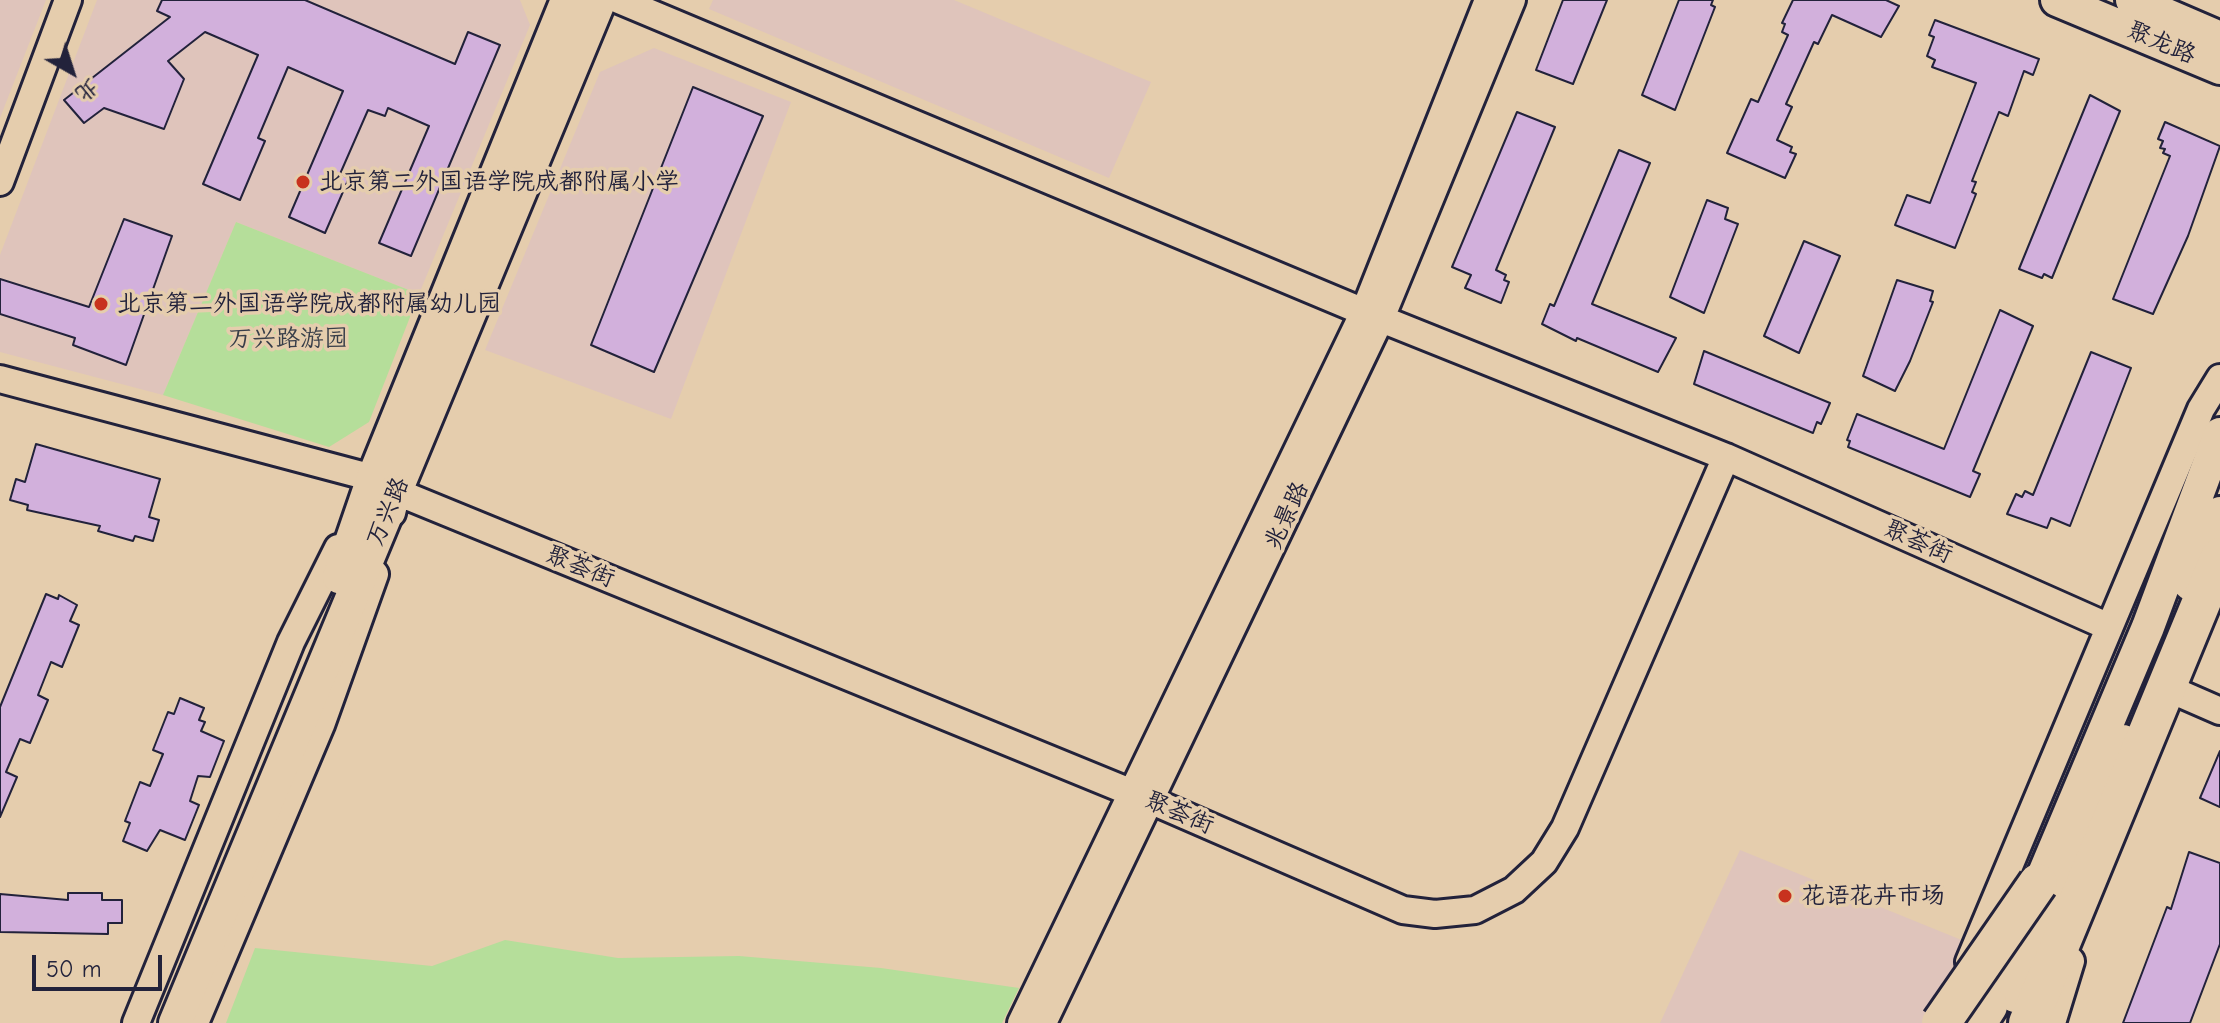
<!DOCTYPE html>
<html>
<head>
<meta charset="utf-8">
<style>
	body { margin:0 }
	#map { position:relative; width:2220px; height:1023px; overflow:hidden; background:#e5cdad; font-family:"Comic Neue","LXGW WenKai TC",sans-serif }
	canvas { display:block }
	.north { position:absolute; left:32px; top:32px; width:80px; height:80px; -webkit-text-stroke:6px #e5cdad; paint-order:stroke; rotate:141deg; font-size:22px; font-weight:700; line-height:32px; text-align:center; color:#22223b }
	.north::after { content:''; display:block; margin:auto; width:28px; height:36px; background:#22223b; clip-path:polygon(50% 0,100% 100%,50% 72%,0 100%) }
	.scale { position:absolute; left:32px; top:955px; width:130px; height:36px; box-sizing:border-box; border:4px solid #22223b; border-top:0; padding-left:10px; font-size:24px; line-height:28px; white-space:nowrap; color:#22223b; -webkit-text-stroke:6px #e5cdad; paint-order:stroke }
</style>
</head>
<body>
<div id="map">
<canvas width="2220" height="1023"></canvas>
<div class="north">北</div>
<div class="scale">50 m</div>
</div>
<script>
const context = document.querySelector('canvas').getContext('2d');
context.lineJoin = 'round';
function fillPath(path, color) { context.fillStyle = color; context.fill(path, 'evenodd'); }
const poly = rows => new Path2D(rows.map(r => 'M' + r).join(''));
function strokePath(path, color, width, dash) { context.strokeStyle = color; context.lineWidth = width; context.lineCap = dash ? 'butt' : 'round'; context.setLineDash(dash || []); context.stroke(path); }
function drawText(font, color, halo, rows, align = 'center') {
  context.font = font + ' "Comic Neue","LXGW WenKai TC",sans-serif'; context.lineWidth = 7; context.setLineDash([]); context.textBaseline = 'middle'; context.strokeStyle = halo; context.fillStyle = color; for (const [text, x, y, turn = 0] of rows) {
    context.save(); context.translate(x, y); context.rotate((+turn || 0) * Math.PI / 180); context.textAlign = isNaN(turn) ? turn : align; if (halo) context.strokeText(text, 0, 0); context.fillText(text, 0, 0); context.restore();
  }
}
fillPath(poly([
	[0,0,46,0,0,118],
	[97,0,520,0,530,25,419,294,236,222,163,395,0,352,0,255],
	[713,0,954,0,1151,82,1109,178,709,9],
	[654,48,791,102,671,419,485,350,600,72],
	[1740,850,1964,941,1929,1023,1660,1023]
]), '#dfc4bb');
fillPath(poly([
	[236,222,419,294,369,422,329,447,163,395],
	[505,940,618,958,739,956,881,968,1019,988,1002,1023,226,1023,255,948,432,966]
]), '#b5de9a');
const building = poly([
	[162,0,305,0,455,64,468,32,500,45,411,256,379,243,429,126,388,108,385,116,368,110,340,174,349,178,325,233,289,217,343,91,288,67,258,138,265,141,240,200,203,184,258,55,205,32,168,61,184,79,164,129,104,108,84,123,64,100,170,17,157,11,162,0],
	[1563,0,1607,0,1573,84,1536,70,1563,0],
	[1679,0,1713,0,1711,5,1715,7,1675,110,1642,95,1679,0],
	[1793,0,1886,0,1899,6,1881,37,1832,15,1818,44,1814,42,1786,104,1792,107,1777,140,1792,147,1790,152,1796,154,1785,178,1727,153,1751,99,1758,102,1788,35,1782,32,1785,24,1782,23,1793,0],
	[1935,20,2039,59,2033,75,2024,71,2008,116,1999,112,1972,181,1976,182,1972,192,1976,194,1955,248,1895,225,1907,195,1930,203,1976,83,1932,67,1935,60,1927,56,1934,37,1929,35,1935,20],
	[693,87,763,116,654,372,591,345,693,87],
	[2090,95,2120,111,2052,278,2044,274,2042,278,2019,269,2090,95],
	[1517,112,1555,127,1496,270,1506,275,1504,280,1509,282,1501,303,1465,288,1471,275,1452,267,1517,112],
	[2165,122,2220,146,2188,236,2153,314,2113,299,2170,156,2163,153,2165,149,2160,148,2163,141,2158,139,2165,122],
	[1619,150,1650,163,1592,304,1676,338,1658,372,1577,338,1576,341,1542,324,1550,304,1554,306,1619,150],
	[1707,200,1728,208,1725,219,1738,224,1704,313,1670,297,1707,200],
	[124,219,172,236,126,365,73,345,75,338,0,314,0,279,89,307,124,219],
	[1804,241,1840,256,1799,353,1764,336,1804,241],
	[1897,280,1933,291,1930,301,1933,302,1910,361,1895,391,1863,376,1897,280],
	[2000,310,2033,326,1973,471,1980,474,1970,497,1848,447,1850,441,1847,440,1857,414,1944,449,2000,310],
	[1704,351,1830,403,1821,424,1817,422,1813,433,1694,384,1704,351],
	[2091,352,2131,368,2070,526,2051,518,2047,528,2007,514,2016,494,2022,497,2025,491,2033,495,2091,352],
	[36,444,160,479,149,517,159,520,153,541,135,536,133,541,98,531,100,526,27,510,28,505,10,500,16,479,25,482,36,444],
	[46,594,58,599,59,595,77,605,70,621,79,625,62,667,51,662,38,695,48,700,30,743,20,739,6,772,17,777,0,817,0,707,46,594],
	[180,698,204,708,199,720,205,722,201,731,224,741,210,777,198,776,190,801,199,805,185,840,160,830,147,851,123,841,130,823,125,821,140,782,150,786,163,754,153,750,168,712,174,714,180,698],
	[2220,751,2220,807,2200,798,2220,751],
	[2189,852,2220,863,2220,944,2190,1023,2123,1023,2167,907,2171,909,2189,852],
	[68,893,102,893,102,900,122,900,122,923,108,923,108,934,0,932,0,894,68,900,68,893]
]);
fillPath(building, '#d2b0dc');
strokePath(building, '#22223b', 2);
const minor = poly([
	[619,0,1364,312,1726,457,2109,627],
	[0,182,68,0],
	[0,379,373,478,365,495],
	[392,513,397,492,1152,801,1403,910,1435,914,1475,910,1514,890,1544,862,1565,828,1726,457],
	[2181,694,2220,711],
	[1969,962,2201,409,2220,378],
	[136,1023,291,642,338,548],
	[195,1023,321,725,375,574],
	[1021,1023,1364,312,1488,0],
	[1043,1023,1381,318,1512,0],
	[2052,1023,2071,961]
]);
const major = poly([
	[2057,0,2220,68],
	[2132,0,2220,38],
	[339,577,373,478,567,0],
	[2190,584,2220,513],
	[2015,996,2123,741],
	[175,1023,600,0],
	[1981,1023,2148,627,2220,434]
]);
const highway = poly([
	[1977,1023,1988,1006],
	[2028,1023,2220,557]
]);
strokePath(minor, '#22223b', 32);
strokePath(major, '#22223b', 38);
strokePath(highway, '#22223b', 44);
strokePath(minor, '#e5cdad', 26);
strokePath(major, '#e5cdad', 32);
strokePath(highway, '#e5cdad', 38);
const highwayBridge = poly([
	[1941,1023,2038,883]
]);
strokePath(highwayBridge, '#22223b', 44, []);
strokePath(highwayBridge, '#e5cdad', 38);
for (const [x, y, r, color] of [
	[303,182,8,"#c8321e"],
	[101,304,8,"#c8321e"],
	[1785,896,8,"#c8321e"]
]) { const dot = new Path2D(); dot.arc(x, y, r, 0, 2 * Math.PI); context.fillStyle = color; context.fill(dot); strokePath(dot, '#e5cdad', 3); }
drawText('24px', '#22223b', '#e5cdad', [
	["聚龙路",2161,43,23],
	["万兴路",388,512,-67],
	["兆景路",1287,516,-65],
	["聚荟街",1918,542,24],
	["聚荟街",580,567,22],
	["聚荟街",1179,813,23]
]);
drawText('24px', '#22223b', '#e5cdad', [
	["北京第二外国语学院成都附属小学",319,182],
	["北京第二外国语学院成都附属幼儿园",117,304],
	["花语花卉市场",1801,896]
], 'left');
drawText('24px', '#383e49', '#e5cdad', [
	["万兴路游园",288,339]
]);
</script>
</body>
</html>
